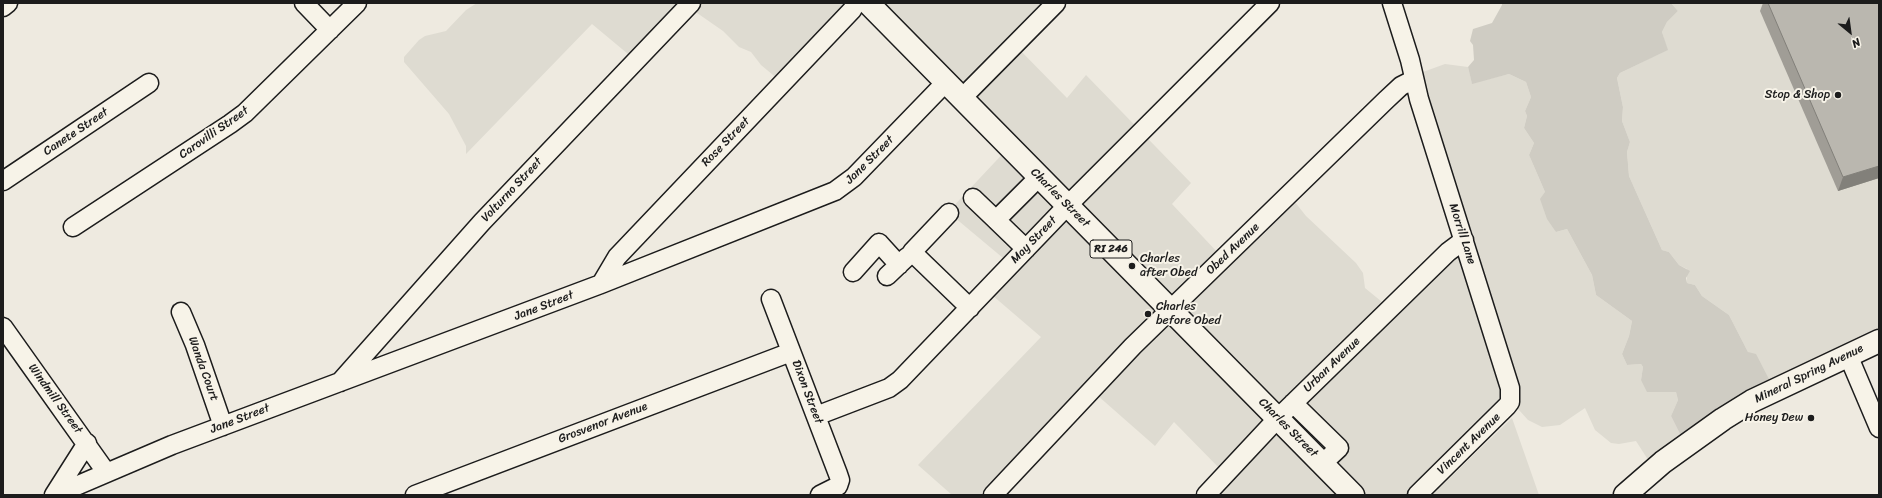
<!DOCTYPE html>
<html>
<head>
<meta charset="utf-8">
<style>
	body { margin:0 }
	#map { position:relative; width:1882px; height:498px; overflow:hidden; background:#eeeae0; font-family:Sriracha,sans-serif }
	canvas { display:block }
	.frame { position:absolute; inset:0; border:4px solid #1c1c1c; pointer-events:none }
	.north { position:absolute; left:1830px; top:12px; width:40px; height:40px; -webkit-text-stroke:3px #f7f3e8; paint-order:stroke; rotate:151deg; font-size:11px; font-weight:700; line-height:16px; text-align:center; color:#1c1c1c }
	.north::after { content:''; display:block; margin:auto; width:14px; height:18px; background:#1c1c1c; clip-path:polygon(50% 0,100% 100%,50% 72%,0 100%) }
</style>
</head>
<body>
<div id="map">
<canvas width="1882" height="498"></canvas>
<div class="frame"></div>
<div class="north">N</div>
</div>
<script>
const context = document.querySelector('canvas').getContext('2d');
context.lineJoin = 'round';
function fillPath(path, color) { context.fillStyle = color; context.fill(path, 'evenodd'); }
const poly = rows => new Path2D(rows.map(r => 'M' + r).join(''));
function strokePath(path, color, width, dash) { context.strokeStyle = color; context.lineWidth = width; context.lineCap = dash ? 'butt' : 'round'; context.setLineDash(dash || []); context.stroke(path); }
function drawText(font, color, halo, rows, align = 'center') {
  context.font = font + ' Sriracha,sans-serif'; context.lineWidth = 4; context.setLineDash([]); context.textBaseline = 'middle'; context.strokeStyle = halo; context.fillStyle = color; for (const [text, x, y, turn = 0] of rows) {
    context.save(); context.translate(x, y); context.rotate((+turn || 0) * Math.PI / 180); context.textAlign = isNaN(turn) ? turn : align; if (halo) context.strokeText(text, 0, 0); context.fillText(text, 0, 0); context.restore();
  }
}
fillPath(poly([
	[477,3,856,3,779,80,761,65,751,52,739,47,723,31,687,6,634,59,592,24,466,154,466,146,449,114,404,62,404,57,419,40,425,36,446,31,466,10],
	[867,3,1052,3,1014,44,1067,98,1086,75,1191,183,1172,204,1219,254,1287,192,1306,216,1356,263,1363,273,1365,288,1387,306,1459,236,1412,76,1445,64,1468,67,1472,83,1509,74,1526,82,1531,97,1525,111,1527,116,1524,128,1534,143,1529,155,1545,192,1556,232,1567,229,1592,275,1596,295,1632,321,1629,336,1622,354,1627,365,1641,364,1643,367,1641,380,1676,392,1678,400,1671,416,1684,442,1652,466,1636,441,1619,444,1611,443,1595,430,1585,408,1560,425,1542,427,1528,420,1510,400,1414,495,1223,495,1213,486,1222,471,1174,422,1155,446,1089,388,987,495,952,495,918,465,1041,337,992,295,1013,268,1003,258,948,212,1010,146],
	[1671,3,1879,3,1879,335,1773,387,1748,352,1729,315,1702,296,1695,285,1687,283,1687,269,1679,265,1669,252,1662,250,1629,176,1627,152,1630,142,1622,121,1623,107,1617,78,1620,73,1667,50,1662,32,1667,22,1678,11],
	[1512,418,1539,495,1432,495]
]), '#dedbd1');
fillPath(poly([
	[1502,3,1671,3,1678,11,1667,22,1662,32,1668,50,1620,73,1617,78,1623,107,1622,121,1630,142,1627,152,1629,176,1662,250,1669,252,1679,265,1690,271,1686,278,1687,283,1695,285,1702,296,1729,315,1748,352,1756,354,1773,387,1684,442,1671,416,1678,400,1676,392,1647,392,1641,380,1643,367,1641,364,1627,365,1622,354,1629,336,1632,321,1596,295,1592,275,1567,229,1556,232,1547,219,1540,199,1545,192,1529,155,1534,143,1524,128,1527,116,1525,111,1531,97,1526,82,1509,74,1472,84,1468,67,1474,60,1473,45,1470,41,1473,29,1492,23,1502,5]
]), '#cfccc3');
const minor = poly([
	[304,3,330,30],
	[1392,3,1410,60,1419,99,1510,388,1510,402,1507,406,1417,495],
	[3,7,8,3],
	[962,98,1056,3],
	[3,181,149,83],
	[973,198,996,220],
	[949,213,912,252,970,308],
	[73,227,230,124,245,113,357,3],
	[1026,249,996,220,1039,177],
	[853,272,879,243,899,265],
	[887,276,907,257],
	[601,284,617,257,852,10,856,3],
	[771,299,838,474,840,480,838,486,820,495],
	[181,312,195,345,223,426],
	[3,327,106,472],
	[1848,355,1879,428],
	[340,382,482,222,691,3],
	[1293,403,1339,448,1323,463],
	[816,416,889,388,900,380,1067,206,1270,3],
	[54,495,87,443],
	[55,495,172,445,601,284,835,191,854,177,945,83],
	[415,495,791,352],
	[993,495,1133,346,1386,100,1401,86,1413,80],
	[1206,495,1278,418,1448,252,1464,240]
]);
const major = poly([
	[868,3,1353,495],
	[1625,495,1663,462,1723,419,1752,401,1879,341]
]);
strokePath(minor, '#1c1c1c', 21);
strokePath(major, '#1c1c1c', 25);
strokePath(minor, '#f7f3e8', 18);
strokePath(major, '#f7f3e8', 22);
fillPath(poly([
	[1763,3,1879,3,1879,178,1838,191,1760,11]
]), '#a09d96');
fillPath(poly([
	[1879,166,1879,178,1838,191,1843,177]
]), '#82807a');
const building = poly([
	[1768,3,1879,3,1879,166,1843,177,1768,3]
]);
fillPath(building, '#bab7af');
strokePath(building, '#82807a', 1);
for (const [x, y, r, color] of [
	[1838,95,4,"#1c1c1c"],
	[1132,266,4,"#1c1c1c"],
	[1148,314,4,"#1c1c1c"],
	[1811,418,4,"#1c1c1c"]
]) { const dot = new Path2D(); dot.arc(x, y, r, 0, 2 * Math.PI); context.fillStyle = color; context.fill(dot); strokePath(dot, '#f7f3e8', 1.5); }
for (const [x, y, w] of [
	[1111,249,42]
]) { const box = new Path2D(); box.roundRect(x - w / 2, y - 9, w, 18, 3); context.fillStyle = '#f7f3e8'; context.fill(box); strokePath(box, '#1c1c1c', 1); }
drawText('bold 11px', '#1c1c1c', null, [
	["RI 246",1111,249]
]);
drawText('12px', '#1c1c1c', '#f7f3e8', [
	["Stop & Shop",1830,95],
	["Charles",1140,259,"left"],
	["after Obed",1140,273,"left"],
	["Charles",1156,307,"left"],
	["before Obed",1156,321,"left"],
	["Honey Dew",1803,418]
], 'right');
drawText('12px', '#1c1c1c', '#f7f3e8', [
	["Canete Street",76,132,-34],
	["Carovilli Street",214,133,-35],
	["Rose Street",726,142,-46],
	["Jane Street",870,160,-45],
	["Volturno Street",512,190,-47],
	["Charles Street",1060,198,45],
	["Morrill Lane",1462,234,72],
	["May Street",1034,240,-46],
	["Obed Avenue",1233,249,-44],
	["Jane Street",544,306,-21],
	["Urban Avenue",1332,365,-44],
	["Wanda Court",203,369,70],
	["Mineral Spring Avenue",1809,374,-26],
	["Dixon Street",807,392,69],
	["Windmill Street",55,399,54],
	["Jane Street",240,419,-21],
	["Grosvenor Avenue",603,423,-21],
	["Charles Street",1288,428,45],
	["Vincent Avenue",1469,444,-44]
]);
</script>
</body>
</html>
